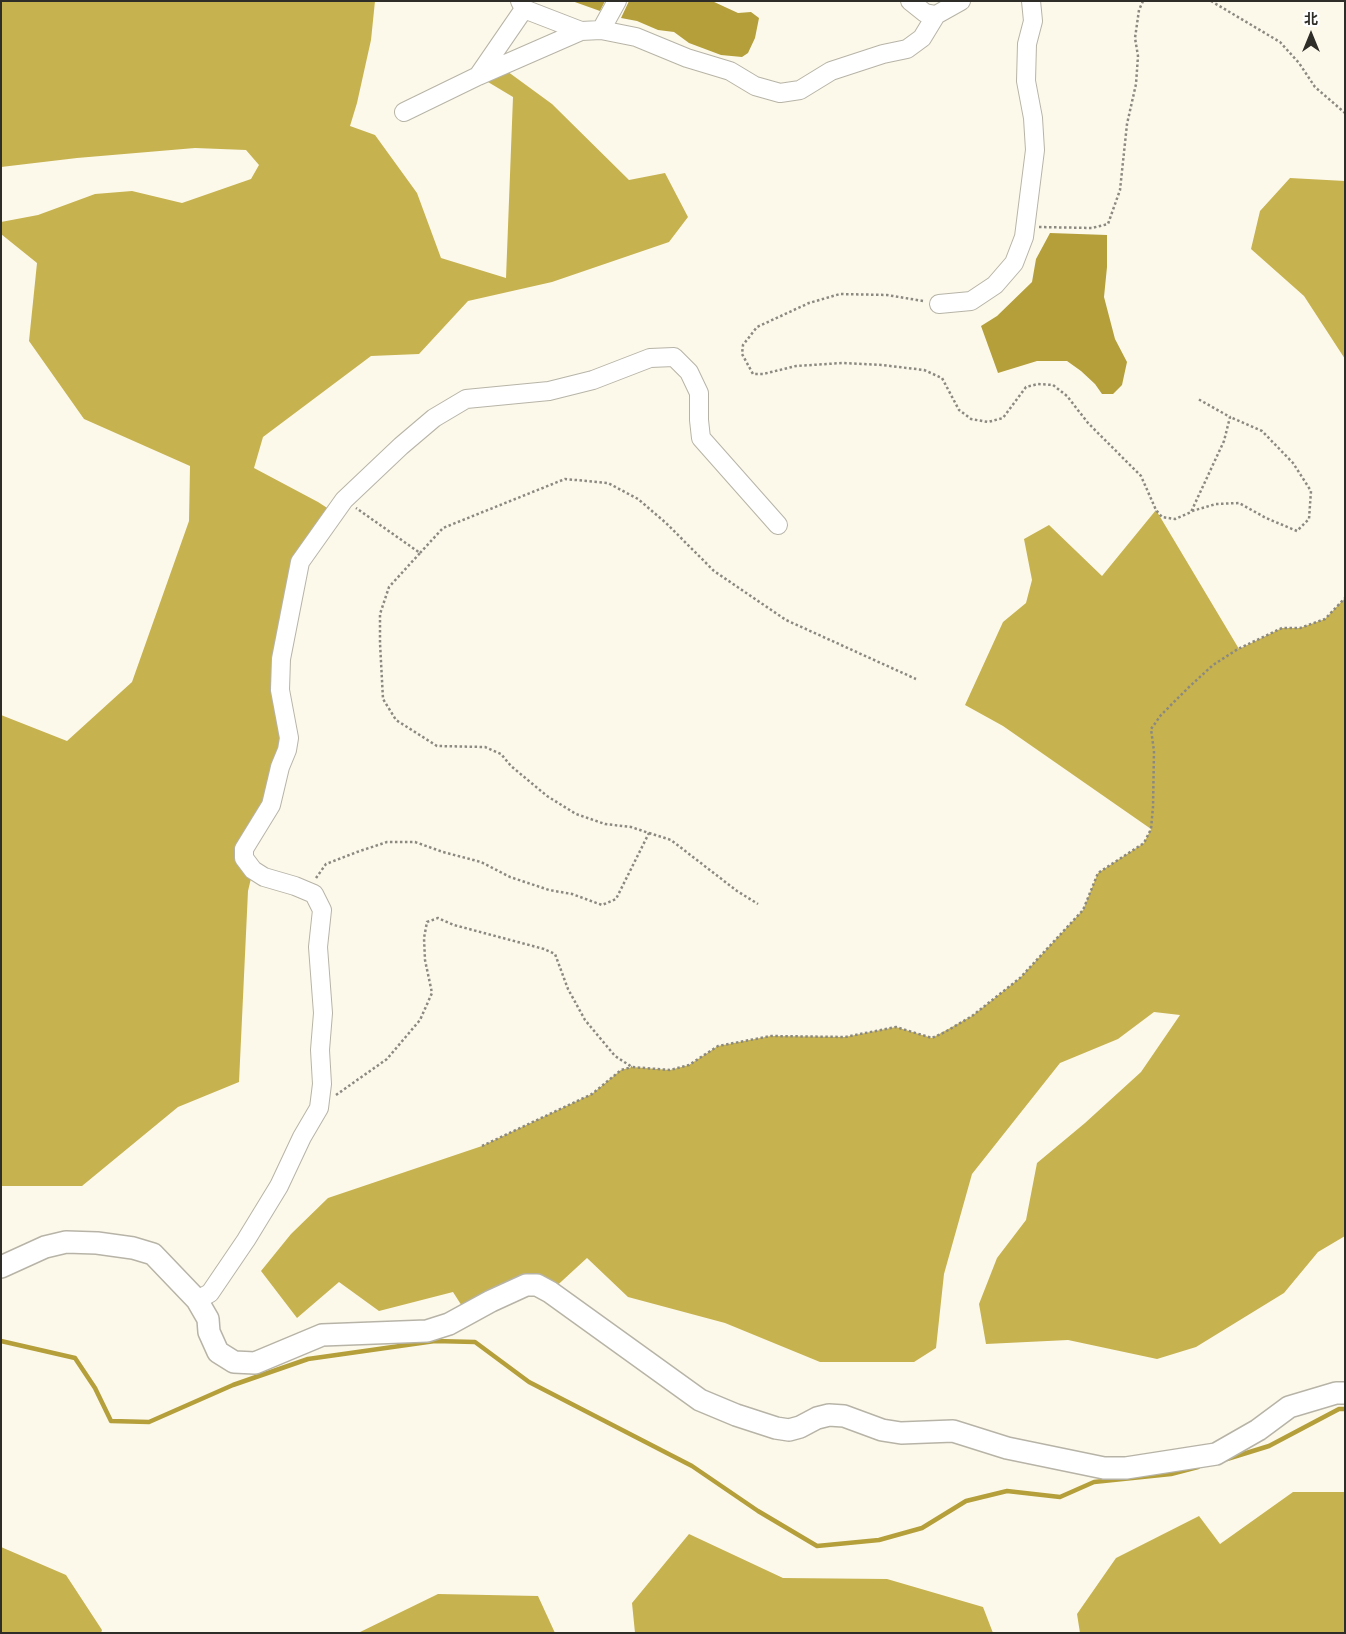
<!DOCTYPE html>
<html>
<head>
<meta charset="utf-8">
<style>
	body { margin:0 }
	#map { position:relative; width:1346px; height:1634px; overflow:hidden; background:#fcf9eb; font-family:Signika,"Noto Sans SC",sans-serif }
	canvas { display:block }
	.frame { position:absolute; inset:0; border:2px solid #2e2d27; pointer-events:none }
	.north { position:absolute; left:1286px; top:10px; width:50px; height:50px; -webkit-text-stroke:4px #fff; paint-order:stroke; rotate:0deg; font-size:14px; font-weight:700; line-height:20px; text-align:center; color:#2e2d27 }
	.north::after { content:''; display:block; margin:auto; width:18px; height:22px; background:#2e2d27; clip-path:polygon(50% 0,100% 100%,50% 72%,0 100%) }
</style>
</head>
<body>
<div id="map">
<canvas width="1346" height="1634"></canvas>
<div class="frame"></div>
<div class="north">北</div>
</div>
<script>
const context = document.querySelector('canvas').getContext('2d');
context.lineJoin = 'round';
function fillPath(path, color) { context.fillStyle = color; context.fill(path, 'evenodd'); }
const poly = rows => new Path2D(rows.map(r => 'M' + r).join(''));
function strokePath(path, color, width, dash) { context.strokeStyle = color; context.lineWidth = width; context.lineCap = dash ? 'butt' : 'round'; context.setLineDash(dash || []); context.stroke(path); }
fillPath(poly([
	[1,1,375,1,371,40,357,103,350,126,375,135,417,193,441,258,506,278,513,97,478,76,500,66,552,104,629,180,665,173,688,217,669,242,552,282,468,301,419,354,371,356,263,437,254,468,318,502,335,513,300,562,288,629,289,738,244,849,253,870,248,891,239,1082,178,1107,82,1186,1,1186,1,715,67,741,132,682,189,521,190,466,84,419,29,341,37,263,1,234,1,222,38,215,95,194,132,191,182,203,251,179,259,165,246,150,195,148,77,158,1,167],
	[1290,178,1345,181,1345,359,1304,296,1251,249,1260,211],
	[1156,510,1239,649,1282,628,1300,628,1325,619,1345,598,1345,1236,1318,1252,1284,1293,1196,1347,1157,1359,1068,1340,986,1344,979,1304,997,1258,1026,1220,1037,1163,1085,1123,1141,1072,1180,1015,1154,1012,1118,1039,1060,1063,972,1174,944,1274,936,1348,914,1362,820,1362,725,1323,628,1297,587,1258,550,1292,537,1285,467,1314,453,1292,379,1311,339,1282,297,1318,261,1271,291,1234,328,1198,482,1146,592,1094,621,1070,632,1067,670,1070,689,1065,718,1046,771,1036,845,1037,896,1027,932,1038,972,1016,1020,978,1083,910,1098,873,1144,843,1151,829,1003,726,965,705,1003,622,1026,603,1032,580,1024,539,1049,525,1102,576],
	[1293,1492,1345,1492,1345,1633,1080,1633,1077,1614,1116,1558,1199,1516,1220,1544],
	[689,1534,783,1578,887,1579,983,1607,993,1633,635,1633,632,1603],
	[1,1547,66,1575,102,1630,101,1633,1,1633],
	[438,1594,538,1596,555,1633,358,1633]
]), '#c7b250');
fillPath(poly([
	[572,1,605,1,600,11],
	[629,1,712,1,738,13,751,12,759,18,755,38,748,53,742,57,721,55,689,43,674,32,658,30,637,21,621,18],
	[1050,233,1107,235,1107,267,1104,297,1115,339,1127,362,1122,385,1113,394,1102,394,1095,384,1081,371,1067,361,1037,361,998,373,981,326,997,316,1032,282,1036,259]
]), '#b49f3b');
strokePath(poly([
	[1,1341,75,1358,95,1388,111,1421,149,1422,233,1385,308,1359,435,1341,475,1342,529,1382,692,1466,758,1511,817,1546,879,1540,922,1528,966,1501,1007,1491,1060,1497,1094,1482,1171,1474,1198,1467],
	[1227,1459,1269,1446,1339,1409,1345,1409]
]), '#b49f3b', 4.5);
const minor = poly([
	[910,1,925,13,936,15,961,1],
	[524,9,581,31],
	[601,30,617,1],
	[478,76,524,9,520,1],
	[404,112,478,76,581,31,601,30,636,37,687,58,730,71,755,86,780,93,800,90,831,71,883,54,907,49,922,38,936,15],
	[939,304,971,301,995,285,1014,263,1024,237,1035,150,1033,118,1026,81,1027,44,1033,21,1031,1],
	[197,1300,210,1293,246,1240,279,1186,302,1137,319,1108,322,1084,320,1050,323,1013,318,947,322,910,314,894,295,886,264,877,253,870,244,858,244,849,271,805,280,767,287,750,289,738,280,690,281,659,300,562,344,500,401,446,434,418,466,399,549,391,593,380,650,358,674,357,689,372,699,393,699,420,701,438,778,525]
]);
const tertiary = poly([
	[1,1267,45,1247,66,1242,97,1243,133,1248,153,1254,197,1300,208,1319,209,1332,218,1352,234,1362,255,1363,322,1335,427,1331,449,1324,491,1301,526,1285,537,1285,550,1292,700,1400,736,1415,776,1428,789,1430,800,1427,817,1418,829,1415,844,1416,882,1430,901,1433,953,1431,1007,1448,1104,1468,1126,1468,1216,1454,1258,1430,1289,1407,1336,1393,1345,1393]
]);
strokePath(minor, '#b7b4a7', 20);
strokePath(tertiary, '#b7b4a7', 24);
strokePath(poly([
	[1211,1,1280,42,1299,63,1315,87,1345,113],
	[1039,227,1092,228,1108,224,1120,190,1127,124,1136,84,1138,56,1135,38,1139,10,1143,1],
	[923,301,887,295,840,294,809,303,757,327,743,345,742,354,753,374,763,374,796,366,842,363,882,365,924,370,942,378,959,410,971,419,988,422,1003,418,1026,387,1038,384,1053,385,1067,396,1088,423,1141,476,1156,510,1162,517,1175,519,1191,512,1224,441,1230,417,1198,399],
	[1192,511,1216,504,1239,503,1266,518,1297,531,1309,519,1311,491,1293,463,1262,431,1230,417],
	[420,553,443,528,565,479,608,483,638,499,666,523,714,571,786,620,916,679],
	[649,833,671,840,737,891,758,904],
	[316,878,326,864,357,852,387,842,415,842,443,852,481,862,510,877,549,890,572,894,602,905,616,899,649,833,631,827,605,824,576,814,547,796,511,766,501,754,485,747,437,746,396,720,383,699,380,643,380,614,389,587,420,553,356,508],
	[336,1095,387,1059,420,1020,432,993,425,960,424,938,427,922,438,918,454,925,544,949,555,954,568,989,585,1020,615,1056,632,1067,670,1070,689,1065,718,1046,771,1036,845,1037,896,1027,932,1038,945,1032,972,1016,1020,978,1083,910,1098,873,1144,843,1151,829,1153,807,1154,751,1151,729,1161,715,1189,687,1213,665,1238,649,1282,628,1300,628,1325,619,1345,598],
	[482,1146,592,1094,621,1070,632,1067]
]), '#8b8980', 2.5, [2.5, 2.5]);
strokePath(minor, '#fff', 18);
strokePath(tertiary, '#fff', 21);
</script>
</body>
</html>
